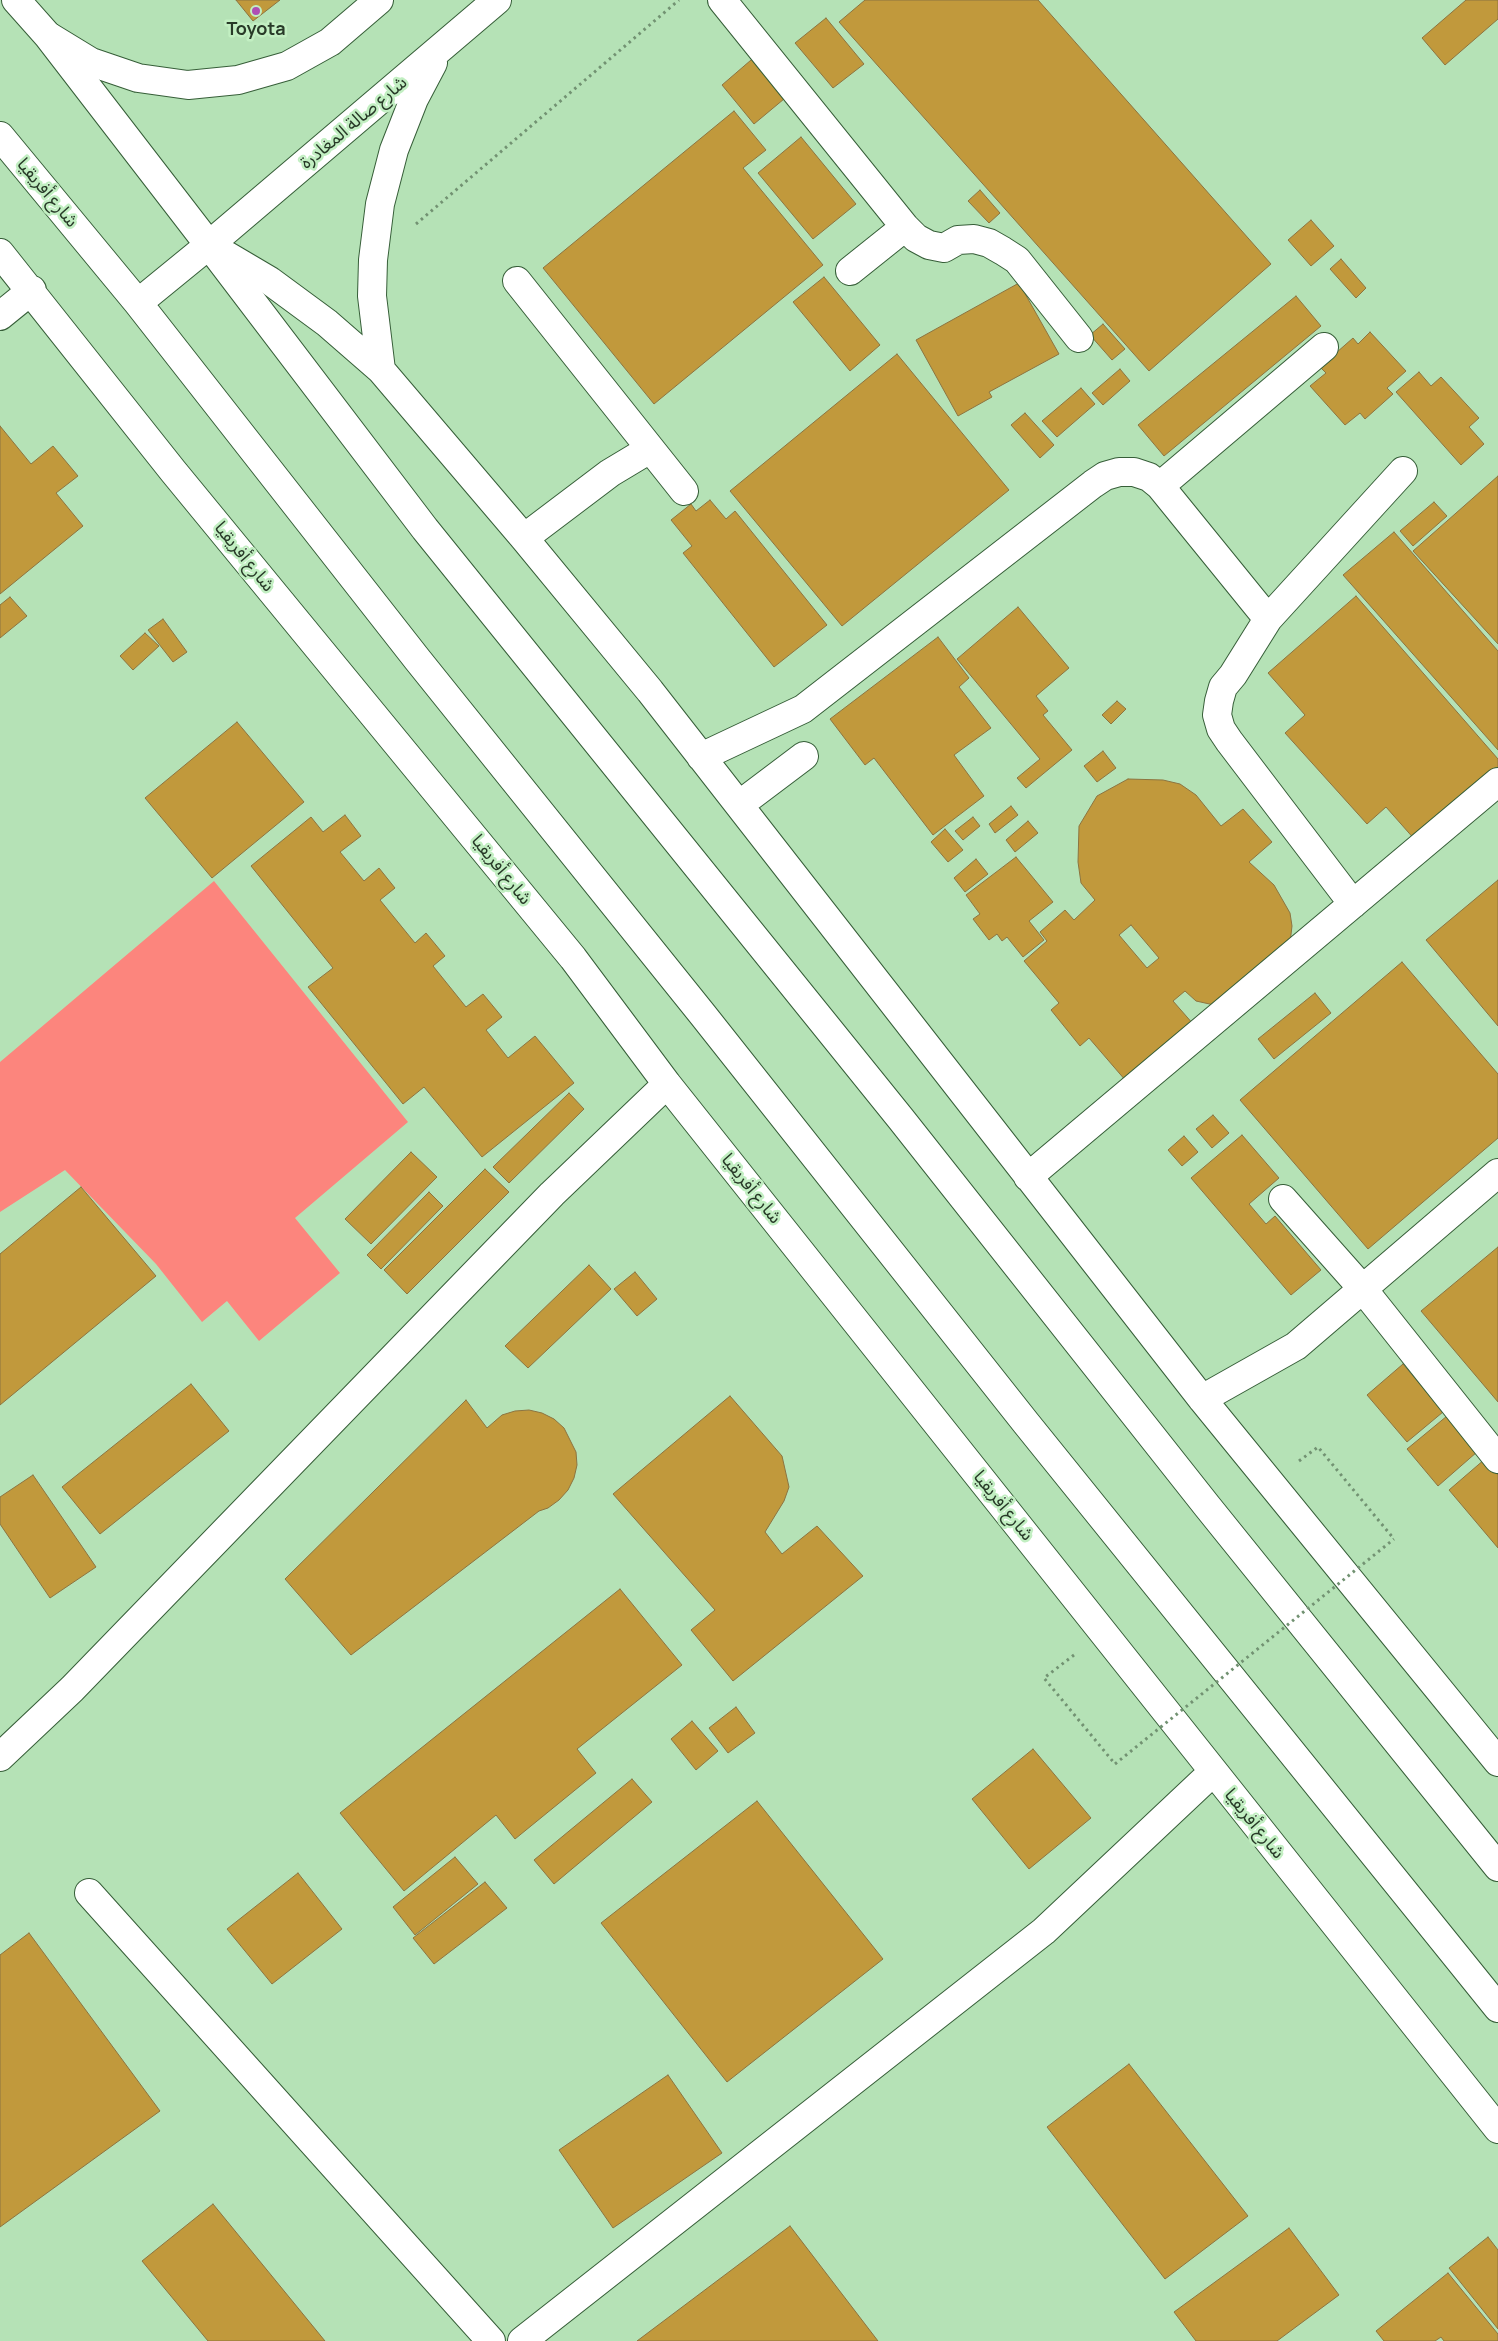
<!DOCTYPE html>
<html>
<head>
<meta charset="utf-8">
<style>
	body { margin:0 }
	canvas { display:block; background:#b5e2b6 }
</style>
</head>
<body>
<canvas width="1498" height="2341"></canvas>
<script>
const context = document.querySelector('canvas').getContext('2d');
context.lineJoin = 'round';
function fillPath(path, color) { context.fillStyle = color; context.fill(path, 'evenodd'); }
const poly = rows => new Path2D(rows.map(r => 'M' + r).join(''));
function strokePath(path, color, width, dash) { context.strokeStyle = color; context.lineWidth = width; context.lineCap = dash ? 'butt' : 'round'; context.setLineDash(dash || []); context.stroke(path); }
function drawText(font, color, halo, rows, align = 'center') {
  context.font = font + ' Manrope,"Noto Sans Arabic",sans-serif'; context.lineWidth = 5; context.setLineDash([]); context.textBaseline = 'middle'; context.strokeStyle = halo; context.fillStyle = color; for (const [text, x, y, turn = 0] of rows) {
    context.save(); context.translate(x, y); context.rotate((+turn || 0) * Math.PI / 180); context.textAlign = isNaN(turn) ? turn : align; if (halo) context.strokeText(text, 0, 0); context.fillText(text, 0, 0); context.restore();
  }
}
fillPath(poly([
	[214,881,408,1122,295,1218,340,1273,259,1341,227,1301,202,1322,156,1264,65,1170,0,1212,0,1062]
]), '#fc857d');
const building = poly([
	[236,0,280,0,253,21,236,0],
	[865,0,1038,0,1271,264,1149,371,839,22,865,0],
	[1466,0,1498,0,1498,19,1445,65,1422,38,1466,0],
	[826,18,864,64,833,88,795,43,826,18],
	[758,54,790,94,754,124,722,85,758,54],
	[734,111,766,150,743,168,823,265,654,404,543,268,734,111],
	[801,137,856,204,813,239,758,173,801,137],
	[980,190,1000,213,989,223,968,201,980,190],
	[1311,220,1334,246,1311,266,1288,240,1311,220],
	[1341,259,1366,288,1356,298,1330,269,1341,259],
	[824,277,880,345,850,371,793,302,824,277],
	[1019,283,1059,354,989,392,992,397,958,416,916,340,1019,283],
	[1296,296,1321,326,1164,456,1138,425,1296,296],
	[1103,324,1125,349,1112,360,1090,335,1103,324],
	[1370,332,1406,371,1387,388,1393,394,1365,419,1360,413,1345,425,1310,386,1326,373,1320,367,1353,338,1358,344,1370,332],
	[897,354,1009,490,842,626,730,491,897,354],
	[1120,369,1130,381,1103,405,1092,393,1120,369],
	[1419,372,1431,386,1441,377,1479,418,1469,427,1484,444,1461,465,1396,392,1419,372],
	[1081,388,1095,404,1057,437,1042,421,1081,388],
	[1025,413,1054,445,1040,458,1011,425,1025,413],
	[0,426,31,464,53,446,78,476,56,493,83,526,0,594,0,426],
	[1498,476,1498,644,1413,551,1498,476],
	[710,500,726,519,735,511,827,625,774,667,683,553,692,546,671,520,691,504,696,511,710,500],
	[1434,502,1447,516,1413,546,1400,531,1434,502],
	[1394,532,1498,651,1498,750,1343,575,1394,532],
	[1356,596,1498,759,1498,770,1416,841,1386,807,1367,824,1285,733,1305,715,1268,673,1356,596],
	[10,597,27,616,0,638,0,605,10,597],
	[1018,607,1069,668,1036,696,1048,711,1043,715,1072,750,1026,788,1017,778,1040,759,957,659,1018,607],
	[163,619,187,652,173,662,148,630,163,619],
	[145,633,159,646,133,670,120,656,145,633],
	[938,637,969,678,959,687,991,728,954,755,984,796,933,835,874,758,865,765,830,719,938,637],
	[1117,701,1126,709,1111,724,1102,715,1117,701],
	[237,722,304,802,212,878,145,798,237,722],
	[1103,751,1116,768,1097,782,1084,766,1103,751],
	[1128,779,1163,780,1180,784,1196,795,1221,826,1243,809,1272,842,1249,862,1274,885,1290,913,1292,926,1288,960,1214,1005,1196,1001,1185,991,1173,1001,1194,1025,1126,1081,1089,1038,1080,1046,1051,1010,1059,1003,1024,961,1047,941,1040,932,1065,910,1074,920,1095,900,1081,883,1078,862,1079,826,1097,796,1128,779],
	[1131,925,1159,958,1147,968,1119,935,1131,925],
	[1011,806,1018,815,995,833,989,824,1011,806],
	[345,815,361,836,340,852,364,881,379,868,395,888,380,900,415,943,426,933,445,956,433,966,466,1007,483,994,502,1017,486,1030,508,1058,535,1036,574,1083,482,1157,424,1087,403,1104,308,987,333,968,251,866,311,817,323,832,345,815],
	[973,817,980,826,963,840,955,831,973,817],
	[1028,821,1038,833,1015,852,1006,840,1028,821],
	[945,829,963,850,948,862,931,842,945,829],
	[1016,857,1053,902,1029,921,1044,940,1023,957,1007,937,1002,941,997,934,989,940,973,919,980,914,966,895,1016,857],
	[976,859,988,874,965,892,954,878,976,859],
	[1498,880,1498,1026,1426,940,1498,880],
	[1402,962,1498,1074,1498,1138,1368,1249,1240,1100,1402,962],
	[1315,993,1331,1013,1274,1059,1258,1039,1315,993],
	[569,1093,584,1109,509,1183,493,1167,569,1093],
	[1213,1115,1229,1133,1212,1148,1196,1129,1213,1115],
	[1242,1135,1279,1178,1249,1204,1266,1224,1275,1216,1321,1270,1291,1295,1191,1178,1242,1135],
	[1184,1136,1198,1152,1182,1166,1168,1150,1184,1136],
	[411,1152,437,1177,371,1244,345,1219,411,1152],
	[485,1169,509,1192,407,1294,384,1270,485,1169],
	[81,1187,156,1276,0,1405,0,1254,81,1187],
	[429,1192,443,1206,381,1269,367,1255,429,1192],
	[1498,1247,1498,1402,1421,1311,1498,1247],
	[589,1265,611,1289,528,1368,505,1346,589,1265],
	[635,1272,657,1299,637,1316,614,1289,635,1272],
	[1403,1364,1443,1412,1407,1442,1367,1395,1403,1364],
	[191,1384,229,1431,100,1534,62,1487,191,1384],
	[730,1396,782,1456,789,1487,784,1501,765,1532,782,1554,817,1526,863,1576,733,1681,691,1630,715,1610,613,1494,730,1396],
	[466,1400,487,1428,502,1415,515,1411,529,1410,542,1413,554,1419,564,1428,576,1452,577,1465,574,1478,568,1490,559,1500,548,1508,539,1511,351,1655,285,1579,466,1400],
	[1447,1416,1477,1452,1438,1486,1407,1449,1447,1416],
	[1485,1459,1498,1475,1498,1548,1449,1490,1485,1459],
	[33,1475,96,1567,50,1598,0,1524,0,1497,33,1475],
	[620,1589,682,1665,577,1749,596,1773,515,1839,496,1815,404,1891,340,1813,620,1589],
	[736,1707,755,1733,728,1753,709,1728,736,1707],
	[692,1721,718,1751,696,1770,671,1739,692,1721],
	[1033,1749,1091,1818,1029,1869,972,1799,1033,1749],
	[632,1779,652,1802,554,1884,534,1860,632,1779],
	[757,1801,883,1959,727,2082,601,1923,757,1801],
	[455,1857,478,1884,415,1935,393,1907,455,1857],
	[298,1873,342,1929,272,1984,227,1929,298,1873],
	[485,1882,507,1908,434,1964,413,1938,485,1882],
	[29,1933,160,2111,0,2227,0,1955,29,1933],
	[1129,2064,1248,2216,1165,2279,1047,2127,1129,2064],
	[668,2075,722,2153,613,2228,559,2150,668,2075],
	[213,2204,325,2341,208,2341,142,2261,213,2204],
	[790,2226,878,2341,637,2341,790,2226],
	[1289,2228,1339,2295,1277,2341,1196,2341,1174,2312,1289,2228],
	[1488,2237,1498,2250,1498,2329,1449,2268,1488,2237],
	[1448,2273,1498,2334,1498,2341,1444,2341,1441,2337,1435,2341,1384,2341,1376,2331,1448,2273]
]);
fillPath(building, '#c1993c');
strokePath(building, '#8c7440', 1);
const minor = poly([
	[497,0,209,245,270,281,327,323,381,370,524,538,650,691,1202,1399,1498,1762],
	[722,0,905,227,916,238,929,245,944,248,958,240,974,239,989,243,1003,251,1017,260,1079,338],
	[50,37,91,62,138,78,188,85,238,80,287,66,330,42,379,0],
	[0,253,173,471,573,958,667,1084,1498,2129],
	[850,271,905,227],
	[517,281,684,491],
	[0,316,32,290],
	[381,370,372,296,373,260,380,204,394,150,414,99,433,63],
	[1160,486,1324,347],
	[524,538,610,473,650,449],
	[701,757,803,709,1093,484,1105,476,1119,472,1134,472,1149,477,1160,486,1268,619],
	[739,805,804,756],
	[1353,904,1229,741,1221,729,1217,715,1219,701,1223,687,1233,675,1268,619,1403,471],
	[1028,1177,1498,782],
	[1283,1199,1362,1288,1498,1459],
	[1202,1399,1296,1346,1498,1173],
	[0,1757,72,1689,552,1194,667,1084],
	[89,1893,491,2341],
	[522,2341,1044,1931,1213,1772]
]);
const highway = poly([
	[16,0,48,36,209,245,425,529,901,1119,1207,1506,1498,1867],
	[0,136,138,303,417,659,703,1015,1026,1423,1498,2008],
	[138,303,209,245]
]);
strokePath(minor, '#365e38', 30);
strokePath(highway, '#365e38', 30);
strokePath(poly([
	[416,224,679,0],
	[1299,1461,1318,1447,1394,1539],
	[1074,1655,1044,1678,1115,1764]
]), '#729272', 3, [2.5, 4]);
strokePath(minor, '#fff', 28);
strokePath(highway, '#fff', 28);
strokePath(poly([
	[1115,1764,1394,1539]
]), '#729272', 3, [2.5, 4]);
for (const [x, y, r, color] of [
	[256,11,5,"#af4eb5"]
]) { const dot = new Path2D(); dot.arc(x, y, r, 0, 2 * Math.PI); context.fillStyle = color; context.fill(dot); strokePath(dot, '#c2efc2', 2); }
drawText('bold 18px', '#283a28', '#c2efc2', [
	["Toyota",256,30]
]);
drawText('18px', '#283a28', '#c2efc2', [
	["شارع صالة المغادرة",354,123,-40],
	["شارع أفريقيا",47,193,50],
	["شارع أفريقيا",244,557,51],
	["شارع أفريقيا",501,870,51],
	["شارع أفريقيا",751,1189,51],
	["شارع أفريقيا",1003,1506,51],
	["شارع أفريقيا",1254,1824,51]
]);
</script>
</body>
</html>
